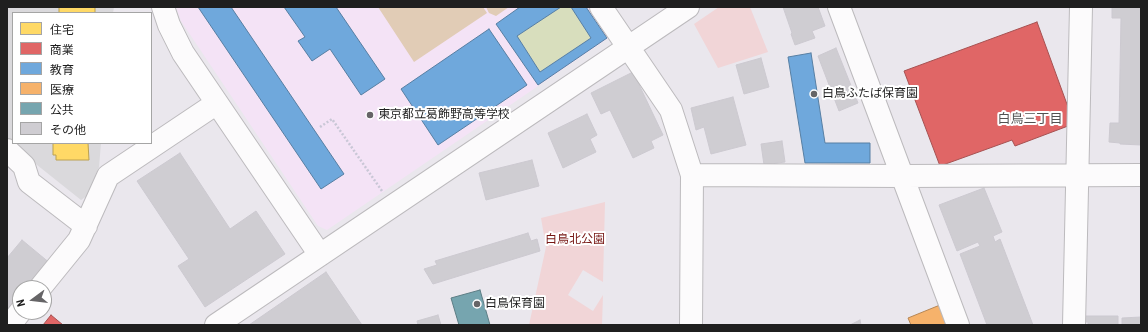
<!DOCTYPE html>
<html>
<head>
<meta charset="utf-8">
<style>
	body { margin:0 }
	#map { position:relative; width:1148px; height:332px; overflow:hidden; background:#eae7ed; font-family:"Roboto Condensed","Noto Sans JP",sans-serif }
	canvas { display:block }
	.frame { position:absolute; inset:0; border:8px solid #1f1f1f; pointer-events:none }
	.legend { position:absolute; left:12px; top:12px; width:140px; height:132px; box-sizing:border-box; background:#fff; border:1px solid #a5a5a5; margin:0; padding:5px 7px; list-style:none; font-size:12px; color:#1f1f1f }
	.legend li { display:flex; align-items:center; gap:8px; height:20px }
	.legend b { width:20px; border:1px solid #a5a5a5 }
	.north { position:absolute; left:12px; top:280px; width:40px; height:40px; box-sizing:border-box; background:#fff; border:1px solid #a5a5a5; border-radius:50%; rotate:255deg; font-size:11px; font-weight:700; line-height:16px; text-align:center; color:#1f1f1f }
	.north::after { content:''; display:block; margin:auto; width:14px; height:18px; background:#666567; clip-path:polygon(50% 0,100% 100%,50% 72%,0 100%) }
</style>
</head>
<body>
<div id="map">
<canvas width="1148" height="332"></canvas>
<div class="frame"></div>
<ul class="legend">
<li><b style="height:11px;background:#ffd966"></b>住宅</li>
<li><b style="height:11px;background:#e06666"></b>商業</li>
<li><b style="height:11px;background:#6fa8dc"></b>教育</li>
<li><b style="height:11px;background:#f6b26b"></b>医療</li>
<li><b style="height:11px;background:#76a5af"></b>公共</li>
<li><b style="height:11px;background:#cfcdd2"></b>その他</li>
</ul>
<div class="north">N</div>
</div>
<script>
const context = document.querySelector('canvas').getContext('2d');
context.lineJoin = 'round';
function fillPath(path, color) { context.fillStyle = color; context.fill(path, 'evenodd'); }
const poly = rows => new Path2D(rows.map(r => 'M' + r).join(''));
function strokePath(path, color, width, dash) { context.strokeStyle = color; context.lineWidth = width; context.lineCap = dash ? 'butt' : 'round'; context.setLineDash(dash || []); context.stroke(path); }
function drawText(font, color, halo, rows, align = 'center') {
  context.font = font + ' "Roboto Condensed","Noto Sans JP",sans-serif'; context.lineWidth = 4; context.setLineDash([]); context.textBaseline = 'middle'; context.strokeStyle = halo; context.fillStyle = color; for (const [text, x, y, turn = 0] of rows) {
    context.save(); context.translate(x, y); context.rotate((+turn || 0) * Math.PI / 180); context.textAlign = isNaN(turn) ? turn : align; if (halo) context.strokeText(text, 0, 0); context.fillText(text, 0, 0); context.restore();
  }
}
fillPath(poly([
	[7,7,114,7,113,13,13,13,13,143,101,143,99,167,87,196,81,200,7,141]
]), '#dad9dc');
fillPath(poly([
	[176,7,590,7,610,37,327,230,318,226,181,21]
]), '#f4e3f6');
fillPath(poly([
	[719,7,750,7,768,52,718,68,694,24],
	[605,202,603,282,583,270,568,295,593,311,603,295,602,325,529,325,546,247,541,218]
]), '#f1d5d7');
fillPath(poly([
	[378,7,483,7,487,13,414,62],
	[486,7,509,7,496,16,489,13]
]), '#e1ccb6');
fillPath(poly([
	[561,7,571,7,591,38,540,72,517,36]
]), '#d8debd');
const homes = poly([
	[59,7,95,7,95,13,59,13,59,7],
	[53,143,88,143,89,160,56,160,56,155,53,155,53,143]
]);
fillPath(homes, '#ffd966');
strokePath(homes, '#bca151', 1);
const shops = poly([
	[1037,22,1068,107,1068,126,1015,146,1012,140,940,166,904,71,1037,22],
	[51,315,63,325,43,325,51,315]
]);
fillPath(shops, '#e06666');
strokePath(shops, '#a65151', 1);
const schools = poly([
	[198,7,231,7,344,174,321,189,198,7],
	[284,7,336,7,385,79,361,95,330,49,312,61,298,41,305,37,284,7],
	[520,7,561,7,517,36,540,72,591,38,571,7,586,7,607,38,538,85,496,24,520,7],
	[489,29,527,85,438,145,401,89,489,29],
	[811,53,825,143,870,143,870,163,805,163,788,57,811,53]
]);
fillPath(schools, '#6fa8dc');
strokePath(schools, '#577fa3', 1);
const health = poly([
	[940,305,948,325,911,325,908,318,940,305]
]);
fillPath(health, '#f6b26b');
strokePath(health, '#b68654', 1);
const public = poly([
	[480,290,490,325,459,325,451,298,480,290]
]);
fillPath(public, '#76a5af');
strokePath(public, '#5c7d84', 1);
const building = poly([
	[783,7,818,7,825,26,812,31,815,38,795,45,791,34,792,33,783,7],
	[1112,7,1141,7,1141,145,1120,144,1120,143,1109,142,1110,123,1119,123,1121,18,1112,18,1112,7],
	[836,48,858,103,839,111,818,56,836,48],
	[761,58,769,87,744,94,736,65,761,58],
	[633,72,663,135,651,141,654,148,633,158,610,110,601,114,591,93,633,72],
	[733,97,746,145,711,154,704,127,696,130,691,108,733,97],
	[587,114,597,135,590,139,596,152,563,168,548,133,587,114],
	[782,141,785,162,764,165,761,144,782,141],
	[180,153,230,229,256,211,285,254,205,307,178,266,189,259,137,181,180,153],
	[532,160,539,186,486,200,479,173,532,160],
	[984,188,1002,232,993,236,995,242,1000,239,1033,325,987,325,960,254,980,246,978,242,957,251,939,205,984,188],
	[528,233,531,241,537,239,540,251,433,284,424,269,437,265,435,261,528,233],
	[22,240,51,264,31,288,20,288,20,301,11,312,7,309,7,258,22,240],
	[326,272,362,325,249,325,326,272],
	[438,315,441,325,418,325,417,321,438,315],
	[1085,316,1118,316,1118,325,1088,325,1088,322,1084,322,1085,316],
	[1141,317,1141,325,1122,325,1122,318,1141,317],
	[860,320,861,325,850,325,860,320]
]);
fillPath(building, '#cfcdd2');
strokePath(building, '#ccc9d0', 1);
const minor = poly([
	[163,7,169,25,183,53,320,255],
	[601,7,671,110,692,175,691,325],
	[839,7,958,325],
	[7,150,24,166,29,182,86,226],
	[692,175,903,176,1141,175],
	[40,288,79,240,108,176,217,103],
	[10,325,20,312],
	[216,325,688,7],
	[1074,325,1081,7]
]);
strokePath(minor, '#bcbabd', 24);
strokePath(poly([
	[320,127,332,119,382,191]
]), '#c9c7d6', 2.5, [2, 2]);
strokePath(minor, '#fcfbfc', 22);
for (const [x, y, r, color] of [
	[814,94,4,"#666567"],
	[370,115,4,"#666567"],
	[477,304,4,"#666567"]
]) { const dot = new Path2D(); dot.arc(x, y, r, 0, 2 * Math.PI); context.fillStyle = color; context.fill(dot); strokePath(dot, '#fff', 1.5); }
drawText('12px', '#1f1f1f', '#fff', [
	["白鳥ふたば保育園",822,94],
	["東京都立葛飾野高等学校",378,115],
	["白鳥保育園",485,304]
], 'left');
drawText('12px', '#761613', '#fff', [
	["白鳥北公園",575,240]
]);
drawText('13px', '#525252', '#fff', [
	["白鳥三丁目",1030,120]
]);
</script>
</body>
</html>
